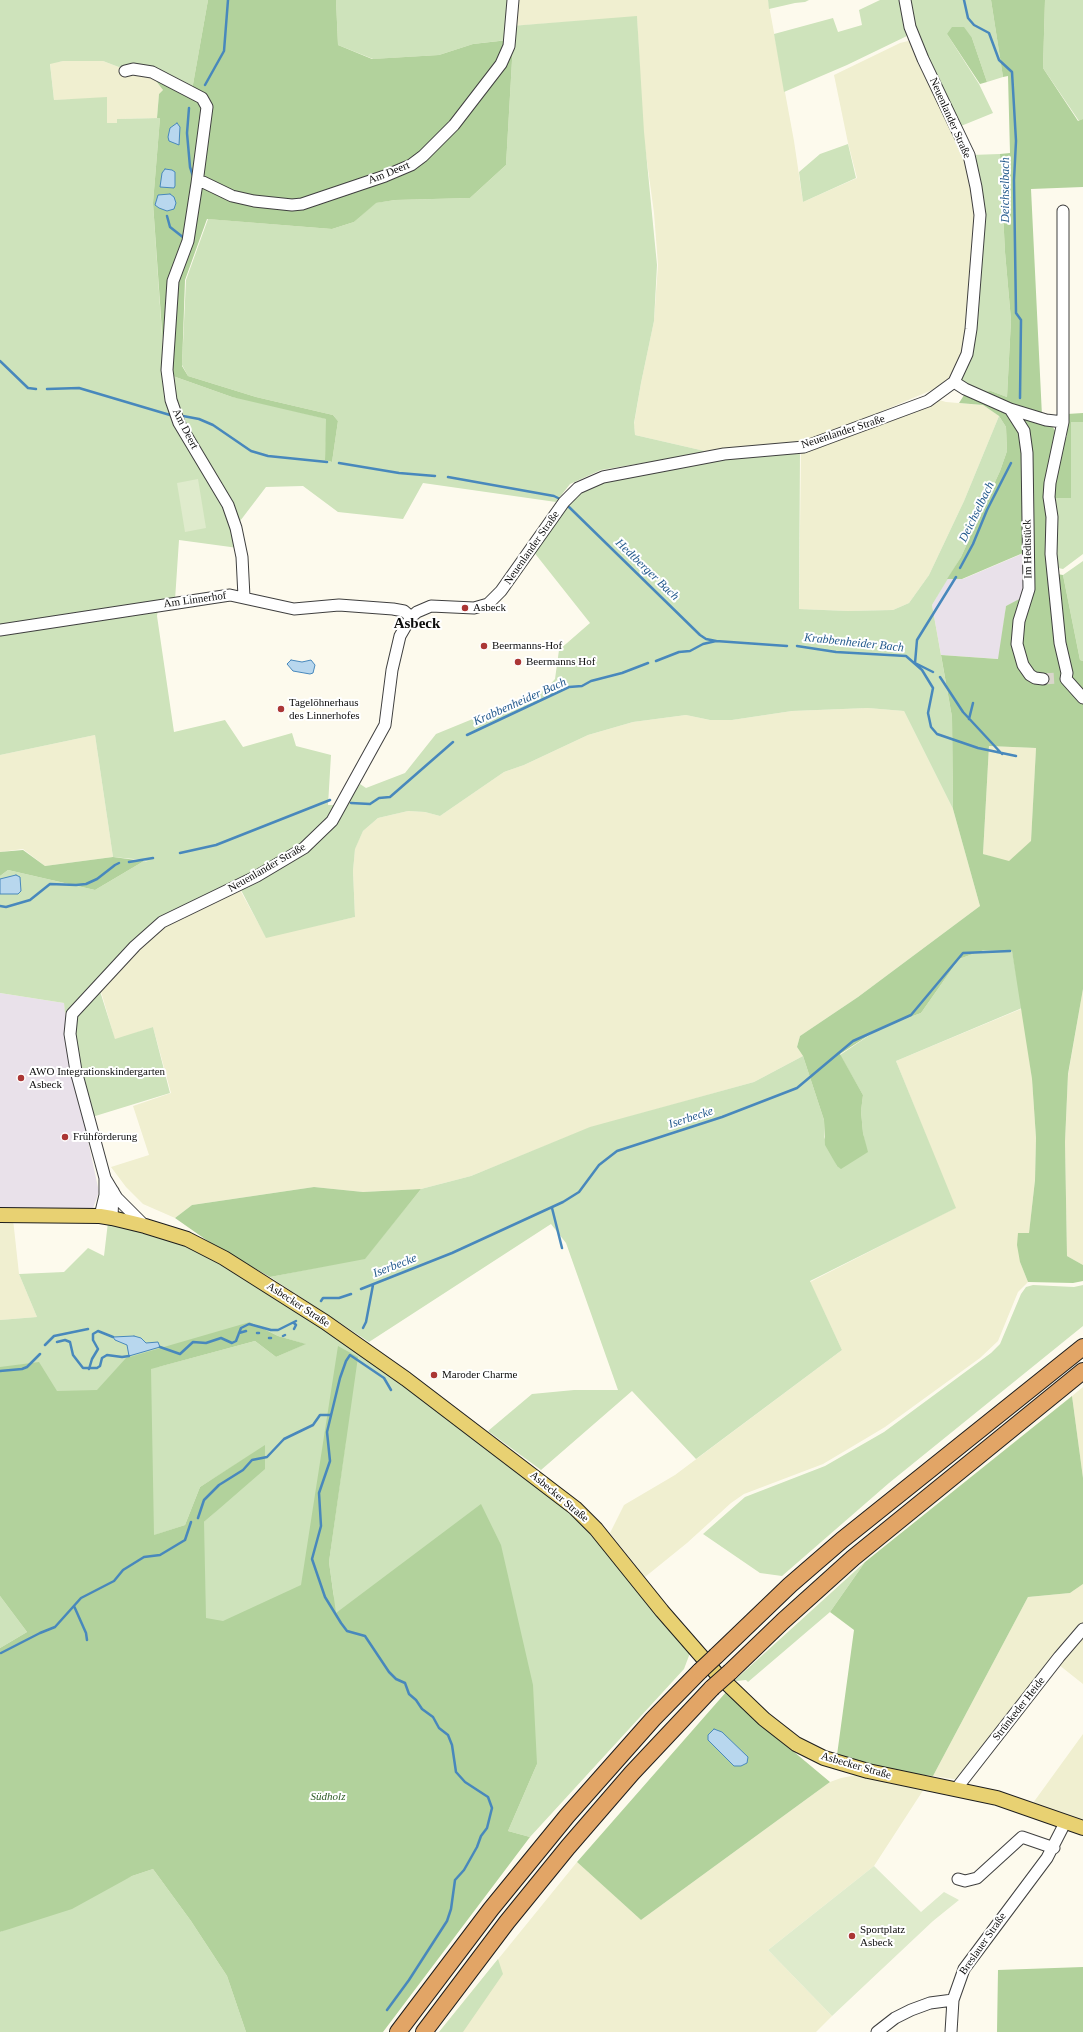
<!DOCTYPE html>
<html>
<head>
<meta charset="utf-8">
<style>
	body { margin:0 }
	canvas { display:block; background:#fdfaed }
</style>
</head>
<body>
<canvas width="1083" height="2032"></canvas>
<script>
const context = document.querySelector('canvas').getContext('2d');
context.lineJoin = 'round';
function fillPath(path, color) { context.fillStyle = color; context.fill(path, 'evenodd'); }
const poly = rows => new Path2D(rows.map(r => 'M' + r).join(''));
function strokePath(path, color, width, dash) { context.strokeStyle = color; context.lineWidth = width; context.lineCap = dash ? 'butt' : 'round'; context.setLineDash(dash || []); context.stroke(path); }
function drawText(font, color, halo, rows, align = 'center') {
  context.font = font + ' "Times New Roman",serif'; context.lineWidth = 4; context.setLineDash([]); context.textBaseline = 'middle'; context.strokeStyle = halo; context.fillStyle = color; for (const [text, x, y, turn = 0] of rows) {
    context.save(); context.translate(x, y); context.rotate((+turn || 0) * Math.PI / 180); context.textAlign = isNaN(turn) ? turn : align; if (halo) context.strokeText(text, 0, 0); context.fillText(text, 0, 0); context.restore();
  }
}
fillPath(poly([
	[1024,553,1025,597,1006,606,999,659,941,655,932,605,947,579,963,579],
	[0,993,64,1003,73,1071,99,1192,92,1211,0,1211]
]), '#e9e1ea');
fillPath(poly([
	[514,0,768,0,794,141,803,202,857,178,848,143,834,75,900,43,908,41,913,43,965,159,973,192,975,232,966,330,962,354,953,376,939,387,802,445,709,452,635,435,634,424,641,383,654,321,658,265,654,213,643,132,637,17,511,26],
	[63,61,103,61,124,69,153,77,163,90,159,94,157,118,118,119,117,123,107,123,106,98,54,100,50,63],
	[939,400,946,402,983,405,999,416,964,501,929,575,909,603,893,610,848,611,799,609,801,450],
	[868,708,904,711,953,809,980,906,858,997,800,1036,797,1047,803,1056,754,1082,589,1128,471,1176,421,1189,363,1192,314,1187,192,1205,175,1218,143,1204,126,1187,111,1167,149,1155,133,1106,171,1093,153,1027,115,1040,100,988,138,949,166,925,240,890,266,937,355,917,353,871,355,848,363,831,378,818,408,811,425,812,440,816,504,772,524,765,588,735,633,722,686,715,710,720,732,720,792,711],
	[95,735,113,857,45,866,23,849,0,852,0,755],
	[989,746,1036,748,1031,842,1009,862,983,854],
	[1083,989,1083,1265,1067,1256,1065,1142,1068,1075],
	[1021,1009,1024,1019,1032,1079,1036,1138,1035,1179,1029,1234,1020,1262,1028,1282,1018,1292,998,1341,980,1358,885,1427,865,1439,823,1464,744,1494,731,1503,687,1543,645,1577,610,1533,624,1505,675,1475,842,1350,810,1282,955,1208,896,1061],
	[0,1219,13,1219,19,1274,37,1317,0,1320],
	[1083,1387,1083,1478,1072,1396],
	[1083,1584,1083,1684,1054,1661,960,1780,933,1776,1028,1597,1070,1593],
	[1083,1734,1083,1821,1033,1803],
	[884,1770,933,1775,874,1866,768,1950,832,2016,816,2032,439,2032,577,1862,641,1920,830,1782,841,1778]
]), '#f0efd0');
fillPath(poly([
	[0,0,208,0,192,90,124,69,103,61,63,61,50,64,54,100,107,97,107,123,117,123,117,119,160,118,153,203,164,365,170,404,226,505,238,548,179,540,175,600,0,628],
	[336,0,512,0,511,26,637,16,644,132,657,265,654,321,641,383,634,423,635,435,709,452,601,470,570,484,556,502,423,483,403,519,338,512,303,486,266,487,237,525,178,414,170,375,232,397,246,399,327,419,325,460,332,462,338,421,333,415,256,397,188,376,182,365,186,280,208,219,332,229,354,222,375,203,395,200,470,198,506,165,513,43,507,40,473,44,439,55,373,59,338,45],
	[768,0,809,0,805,2,795,3,769,9],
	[880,0,901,0,909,35,847,65,784,92,774,34,833,18,838,32,862,25,859,10],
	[908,0,991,0,1003,77,987,82,972,38,947,34,979,84,993,113,961,126,916,33],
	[1045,0,1083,0,1083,119,1079,121,1043,68],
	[848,144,856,178,803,202,799,172,820,154],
	[1000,154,1005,252,1011,320,1007,397,991,391,979,392,964,385,961,379,981,244,971,155],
	[999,416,1006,427,1007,451,1000,471,961,557,932,605,952,717,953,809,904,711,868,708,792,711,732,720,710,720,686,715,633,722,588,735,524,765,504,772,440,816,425,812,408,811,378,818,363,831,355,849,353,871,355,917,266,938,241,890,306,853,332,827,360,784,366,788,405,773,436,734,546,689,555,679,559,650,590,623,533,551,576,494,604,481,711,459,800,450,799,609,848,611,893,610,909,603,929,575,964,501],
	[1071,422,1083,422,1083,554,1063,569,1058,568,1056,561,1051,498,1071,498],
	[1083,561,1083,661,1080,660,1063,575],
	[158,609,157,616,174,732,225,720,243,747,292,733,296,746,331,755,328,805,336,805,321,828,286,856,183,909,119,958,65,1013,64,1003,0,993,0,876,8,870,95,890,144,861,148,862,144,860,113,857,95,735,0,755,0,633],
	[984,950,1012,950,1022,1008,896,1061,956,1208,810,1281,842,1350,696,1459,632,1391,541,1470,488,1431,532,1394,574,1390,618,1390,566,1243,551,1224,369,1342,270,1277,365,1258,421,1189,471,1176,590,1127,754,1082,803,1056,824,1120,824,1137,837,1166,867,1152,863,1133,861,1111,863,1095,840,1055,880,1028,921,1013,959,959],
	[99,988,115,1039,153,1027,170,1093,92,1117,91,1106,84,1077,73,1040,76,1017],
	[108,1222,192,1247,232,1268,360,1353,533,1482,581,1524,616,1563,690,1653,684,1669,530,1837,508,1831,537,1764,239,1994,99,1717,0,1572,0,1320,37,1317,19,1274,64,1272,88,1248,104,1256],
	[250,1322,278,1336,305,1344,276,1357,255,1341,158,1367],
	[346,1439,329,1562,334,1598,323,1558],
	[265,1446,214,1513,204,1522,204,1528,155,1535,185,1525,200,1487],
	[1033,1285,1074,1287,1083,1285,1083,1326,889,1483,782,1576,760,1573,703,1534,745,1497,825,1466,884,1432,991,1353,1000,1344,1021,1294,1026,1287],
	[865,1562,830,1612,748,1682,746,1680,736,1681,735,1680],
	[0,1596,27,1632,0,1648],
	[153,1869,191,1921,227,1976,246,2032,0,2032,0,1932,132,1876],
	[498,1959,503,1974,463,2032,439,2032]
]), '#cee3bb');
fillPath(poly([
	[208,0,336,0,338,45,372,59,439,55,473,44,508,40,513,43,506,165,470,198,395,200,376,203,354,222,332,229,207,219,185,280,182,366,188,376,256,397,333,415,338,421,332,462,325,460,326,419,232,397,170,375,164,360,153,203,160,118,157,118,159,94,163,90,153,77,192,90],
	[991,0,1045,0,1043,68,1078,121,1083,119,1083,187,1031,189,1042,416,979,392,991,391,1007,397,1011,320,1005,252,1000,154,1010,153,1008,76,1003,77],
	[952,27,964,27,972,38,987,82,980,84,947,34],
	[966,392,997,402,1052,426,1056,432,1047,484,1057,574,1063,575,1080,660,1083,661,1083,989,1068,1074,1065,1142,1067,1256,1083,1265,1083,1281,1073,1283,1028,1282,1020,1262,1017,1245,1018,1233,1029,1233,1035,1180,1036,1138,1032,1079,1012,951,984,950,959,959,921,1013,880,1028,840,1054,863,1095,861,1111,863,1133,868,1152,841,1169,837,1166,825,1145,824,1120,803,1056,797,1047,800,1036,858,997,980,906,953,809,952,717,941,655,998,659,1006,606,1025,596,1023,553,962,579,947,579,961,557,1000,471,1007,451,1006,427,999,416,983,405,959,403],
	[989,746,1036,748,1031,841,1009,861,983,854],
	[1083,413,1083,422,1071,422,1071,498,1051,498,1062,443,1067,436,1067,414],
	[23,850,45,866,113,857,144,861,95,890,8,870,0,876,0,852],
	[314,1187,363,1192,421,1189,365,1259,270,1277,212,1244,175,1218,192,1205],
	[250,1322,278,1336,306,1344,276,1357,255,1341,151,1369,154,1535,185,1525,200,1487,265,1445,265,1469,204,1522,206,1618,223,1621,301,1585,338,1346,358,1357,329,1562,336,1613,481,1504,501,1545,533,1685,537,1764,508,1831,530,1837,383,2032,246,2032,227,1976,191,1921,153,1869,132,1876,72,1909,0,1932,0,1648,27,1632,0,1596,0,1367,39,1362,57,1391,97,1390,126,1358],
	[1072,1396,1083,1478,1083,1584,1070,1593,1028,1597,933,1776,884,1770,837,1755,854,1630,830,1612,865,1562],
	[727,1691,781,1741,830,1782,641,1920,577,1862],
	[1083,1967,1083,2032,997,2032,998,1970]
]), '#b2d29c');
fillPath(poly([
	[198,479,206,528,185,532,177,483],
	[874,1866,921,1912,944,1892,959,1900,933,1921,832,2016,768,1950]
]), '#dfebcc');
const water = poly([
	[177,123,180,127,179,145,169,141,168,137,170,128,177,123],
	[165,169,172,170,175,172,175,186,174,188,160,187,162,173,165,169],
	[170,194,174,197,176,203,174,209,167,211,159,208,155,205,158,195,170,194],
	[291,660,302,662,311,660,315,665,313,673,310,674,293,671,287,664,291,660],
	[16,875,20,877,21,891,18,894,0,894,0,879,16,875],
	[134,1336,141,1338,146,1343,158,1342,160,1347,129,1356,127,1345,115,1340,113,1337,134,1336],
	[714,1729,722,1732,748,1757,747,1763,741,1766,734,1766,708,1740,708,1735,714,1729]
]);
fillPath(water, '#b8d7ee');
strokePath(water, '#4888bc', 1);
strokePath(poly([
	[964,0,968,18,974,25,989,33,999,60,1012,72,1016,141,1014,180,1016,313,1021,320,1020,398],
	[205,85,224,51,228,0],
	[189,108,187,133,190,167,193,176],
	[167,216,170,227,184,238],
	[0,361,28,388,36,389],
	[47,389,79,388,170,415,170,413],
	[183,416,199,419,213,425,251,451,268,456,327,462],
	[339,463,399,473,435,476],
	[448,477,554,496,560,499],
	[569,507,700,635,706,639,716,641],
	[960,568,973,544,987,510,1011,463],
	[797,646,836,652,906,656,922,670,933,688,928,713,931,727,937,734,978,748,1016,756],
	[656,661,679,652,690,651,703,644,716,641,787,646],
	[933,672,915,663,917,640,956,577],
	[940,677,963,712,1002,754],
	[969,719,973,703],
	[467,735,569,687,582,686,591,681,622,673,648,663],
	[351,803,370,804,379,798,390,797,453,742],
	[180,853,216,845,330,800],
	[129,862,153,858],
	[0,906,6,907,30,900,50,884,76,885,86,884,97,879,115,865,119,863],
	[552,1208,562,1248],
	[361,1289,452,1253,563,1202,579,1192,599,1165,617,1151,722,1117,797,1088,853,1041,911,1015,963,953,1010,951],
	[321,1301,323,1298,339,1298,351,1294],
	[294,1323,296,1325,294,1329],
	[363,1328,366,1322,373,1285],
	[239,1333,246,1331],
	[257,1333,259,1333],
	[283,1336,285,1335],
	[269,1338,271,1338],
	[57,1342,65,1340,70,1342,73,1355,83,1368,97,1368,100,1366,102,1358,107,1355,122,1357,129,1356],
	[45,1345,54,1336,88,1329],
	[160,1347,180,1354,193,1342,206,1343,221,1338,232,1343,236,1341,241,1328,249,1324,271,1330,278,1330,296,1321],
	[89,1369,92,1359,98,1349,93,1340,93,1334,98,1331,113,1337],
	[0,1371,22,1369,27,1367,40,1354],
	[198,1518,204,1500,219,1485,243,1470,252,1460,267,1457,284,1439,313,1425,320,1415,330,1415],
	[74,1606,86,1633,87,1640],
	[1,1653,40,1633,55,1627,81,1598,114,1581,123,1570,144,1557,160,1555,185,1540,191,1522],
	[387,2010,409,1980,447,1921,451,1909,455,1880,464,1870,477,1847,481,1836,487,1828,492,1808,488,1797,465,1782,456,1772,452,1745,448,1735,439,1728,433,1717,422,1709,416,1700,409,1694,405,1683,396,1679,389,1672,365,1636,347,1631,341,1623,325,1597,312,1559,321,1526,319,1493,330,1461,327,1432,340,1378,346,1361,350,1355,384,1378,391,1390]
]), '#4888bc', 2.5);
strokePath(poly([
	[1043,679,1058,678]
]), '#d9d6cb', 11, [11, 5.5]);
const minor = poly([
	[125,71,133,69,152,72,202,98,207,107,197,183],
	[954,382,965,389,1010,409,1046,420,1063,422,1063,211],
	[1010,409,1024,431,1027,453,1029,589,1019,621,1017,644,1023,665,1030,675,1035,678,1043,679],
	[1063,422,1050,483,1049,497,1052,517,1051,554,1060,643,1067,673,1066,679,1083,698],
	[244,597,242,557,236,528,228,505,179,423,171,400,167,370,173,281,188,241,197,183,203,182,232,196,254,201,292,205,302,204,385,176,411,165,423,156,454,125,501,64,509,46,513,0],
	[0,630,230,595,294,609,339,605,393,609,404,611,411,617],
	[100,1216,105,1195,105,1179],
	[112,1218,113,1191],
	[145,1226,117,1198,105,1178,76,1071,70,1034,72,1014,135,946,162,922,257,876,304,848,332,821,385,725,392,670,400,636,411,617,417,612,431,606,474,608,488,604,501,591,564,502,578,488,587,484,603,477,724,454,804,447,928,401,954,382,967,354,971,329,980,215,976,187,969,155,923,59,910,27,905,0],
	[956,1789,1059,1657,1083,1629],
	[958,1879,965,1881,977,1878,1022,1837,1054,1848],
	[877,2032,895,2018,911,2010,930,2003,953,2000,964,1969,1047,1858,1066,1821],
	[951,2032,953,2000]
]);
const major = poly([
	[0,1215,100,1216,112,1218,145,1226,187,1239,224,1258,325,1322,406,1379,575,1508,596,1529,662,1611,716,1673,764,1719,796,1744,824,1758,868,1771,997,1798,1083,1828]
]);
const highway = poly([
	[716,1656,790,1585,842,1540,1083,1347],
	[730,1672,783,1621,853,1558,1083,1371],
	[398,2032,491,1909,567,1816,653,1719,700,1671],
	[424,2032,507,1922,568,1847,632,1773,712,1688]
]);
strokePath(minor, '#3f3f3f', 13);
strokePath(major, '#1d1d1d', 16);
strokePath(highway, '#1d1d1d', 18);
strokePath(minor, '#fff', 11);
strokePath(major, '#e8d172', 14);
strokePath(highway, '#e2a566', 16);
const highwayBridge = poly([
	[700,1671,716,1656],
	[712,1688,730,1672]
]);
strokePath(highwayBridge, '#1d1d1d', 18, []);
strokePath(highwayBridge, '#e2a566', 16);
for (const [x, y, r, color] of [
	[465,608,4,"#ab3635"],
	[484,646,4,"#ab3635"],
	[518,662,4,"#ab3635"],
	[281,709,4,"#ab3635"],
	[21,1078,4,"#ab3635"],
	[65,1137,4,"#ab3635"],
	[434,1375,4,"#ab3635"],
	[852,1936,4,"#ab3635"]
]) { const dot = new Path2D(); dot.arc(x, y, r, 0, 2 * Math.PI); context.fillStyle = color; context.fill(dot); strokePath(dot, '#fff', 1.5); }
drawText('11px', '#0c0c0c', '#fff', [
	["Neuenlander Straße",950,118,66],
	["Am Deert",389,173,-22],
	["Am Deert",185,429,63],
	["Neuenlander Straße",843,432,-18],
	["Neuenlander Straße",532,548,-55],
	["Im Hedtstück",1028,549,-91],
	["Am Linnerhof",195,600,-8],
	["Neuenlander Straße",267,868,-30],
	["Asbecker Straße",298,1305,33],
	["Asbecker Straße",559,1497,40],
	["Strünkeder Heide",1019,1709,-52],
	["Asbecker Straße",856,1766,16],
	["Breslauer Straße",983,1944,-55]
]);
drawText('11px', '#0c0c0c', '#fff', [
	["Asbeck",473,608],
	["Beermanns-Hof",492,646],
	["Beermanns Hof",526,662],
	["Tagelöhnerhaus",289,703],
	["des Linnerhofes",289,716],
	["AWO Integrationskindergarten",29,1072],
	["Asbeck",29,1085],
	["Frühförderung",73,1137],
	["Maroder Charme",442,1375],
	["Sportplatz",860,1930],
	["Asbeck",860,1943]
], 'left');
drawText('italic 11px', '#2d5b25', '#fff', [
	["Südholz",328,1797]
]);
drawText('italic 12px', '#255b8e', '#fff', [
	["Deichselbach",1006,190,-90],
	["Deichselbach",977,512,-64],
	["Hedtberger Bach",647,570,44],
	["Krabbenheider Bach",854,643,6],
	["Krabbenheider Bach",520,702,-24],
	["Iserbecke",691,1118,-18],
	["Iserbecke",395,1266,-21]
]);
drawText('bold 15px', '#0c0c0c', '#fff', [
	["Asbeck",417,624]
]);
</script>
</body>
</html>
